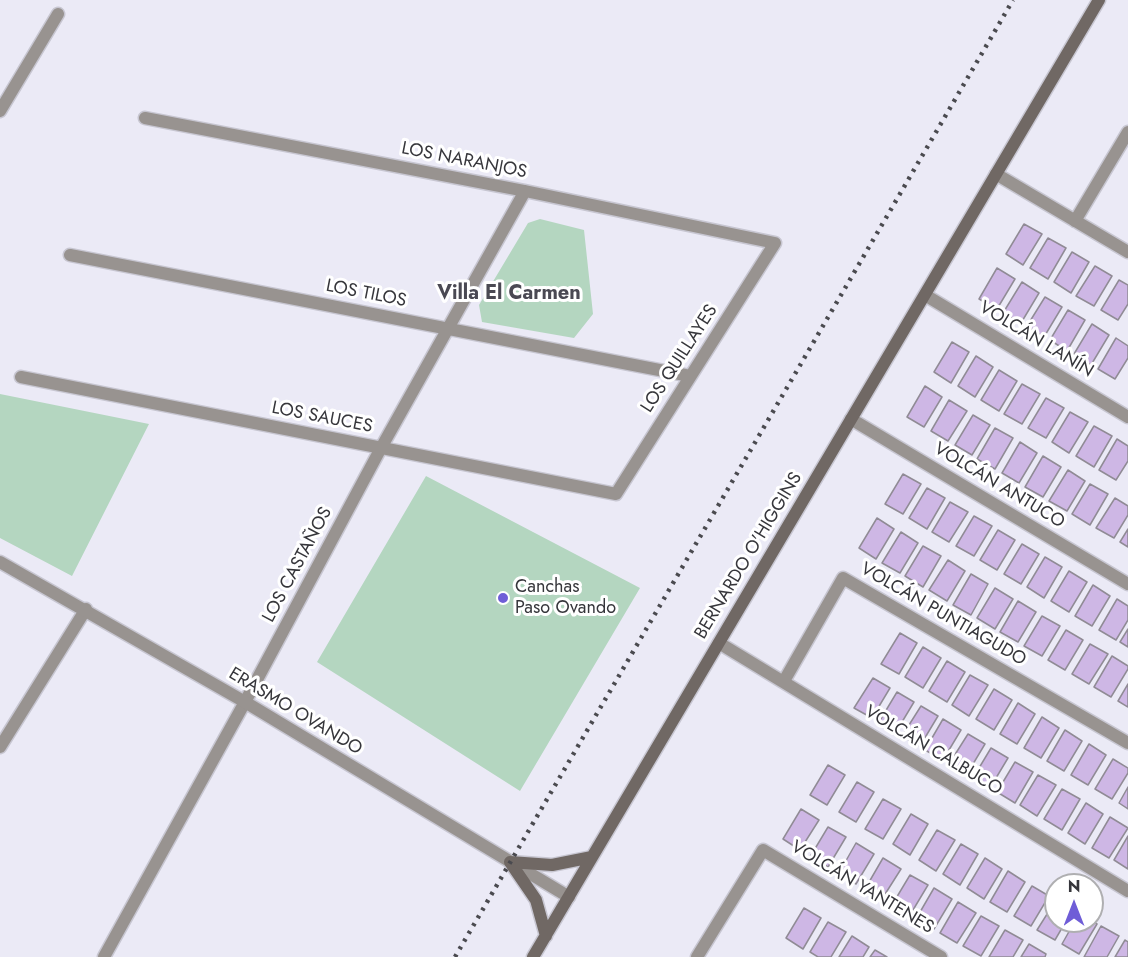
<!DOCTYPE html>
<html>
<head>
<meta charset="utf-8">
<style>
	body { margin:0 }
	#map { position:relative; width:1128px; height:957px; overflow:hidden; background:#ebeaf6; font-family:Jost,sans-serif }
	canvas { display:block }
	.north { position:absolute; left:1044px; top:873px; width:60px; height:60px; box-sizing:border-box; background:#fff; border:2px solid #afafb1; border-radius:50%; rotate:0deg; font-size:16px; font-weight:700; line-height:24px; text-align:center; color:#36363b }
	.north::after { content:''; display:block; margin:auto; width:21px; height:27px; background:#6f5dd7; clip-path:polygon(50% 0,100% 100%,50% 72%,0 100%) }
</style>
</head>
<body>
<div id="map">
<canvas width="1128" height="957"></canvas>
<div class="north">N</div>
</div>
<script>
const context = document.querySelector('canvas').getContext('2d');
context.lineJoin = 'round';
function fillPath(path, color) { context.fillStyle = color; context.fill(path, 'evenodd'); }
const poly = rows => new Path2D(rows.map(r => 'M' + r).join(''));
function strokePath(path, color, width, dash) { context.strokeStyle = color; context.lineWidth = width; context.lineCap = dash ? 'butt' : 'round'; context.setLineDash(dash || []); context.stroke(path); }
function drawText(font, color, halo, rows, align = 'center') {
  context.font = font + ' Jost,sans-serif'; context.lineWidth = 6; context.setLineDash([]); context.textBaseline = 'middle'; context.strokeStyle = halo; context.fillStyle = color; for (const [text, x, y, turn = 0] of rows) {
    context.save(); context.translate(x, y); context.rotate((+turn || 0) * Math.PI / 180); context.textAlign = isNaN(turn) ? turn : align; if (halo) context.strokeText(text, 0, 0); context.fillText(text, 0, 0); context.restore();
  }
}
fillPath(poly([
	[540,219,584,230,593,314,574,338,482,322,479,305,528,223],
	[0,394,149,424,72,576,0,538],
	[426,476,640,588,520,791,317,662]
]), '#b4d6c0');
const building = poly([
	[1024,224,1042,234,1023,265,1006,254,1024,224],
	[1048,238,1066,248,1048,279,1030,268,1048,238],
	[1072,252,1089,262,1071,293,1054,282,1072,252],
	[1095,266,1112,276,1094,306,1076,296,1095,266],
	[997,268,1015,279,997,309,979,299,997,268],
	[1119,280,1128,285,1128,304,1118,320,1101,310,1119,280],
	[1022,282,1039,293,1021,323,1003,313,1022,282],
	[1045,297,1062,307,1044,337,1027,326,1045,297],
	[1068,310,1085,320,1067,351,1050,340,1068,310],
	[1092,324,1109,335,1091,365,1074,354,1092,324],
	[1116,338,1128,346,1128,358,1115,379,1098,369,1116,338],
	[952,342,969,352,951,383,934,372,952,342],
	[976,356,993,367,975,397,958,386,976,356],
	[999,370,1017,381,999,411,981,400,999,370],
	[1022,384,1040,394,1022,424,1004,414,1022,384],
	[925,386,942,397,924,427,907,417,925,386],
	[1046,398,1064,408,1046,438,1028,428,1046,398],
	[949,400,967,411,948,441,931,431,949,400],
	[1070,412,1088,422,1069,453,1052,442,1070,412],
	[973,415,990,425,972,455,955,445,973,415],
	[1094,426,1112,436,1094,467,1076,456,1094,426],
	[995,428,1013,438,995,469,977,459,995,428],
	[1117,439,1128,446,1128,461,1116,480,1099,470,1117,439],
	[1020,442,1037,453,1019,483,1002,473,1020,442],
	[1043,456,1061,467,1043,497,1025,487,1043,456],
	[1068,470,1085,481,1067,511,1049,501,1068,470],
	[903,474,921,484,903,514,885,504,903,474],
	[1090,484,1108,494,1090,525,1072,514,1090,484],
	[927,488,945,498,927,529,909,518,927,488],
	[1115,498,1128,506,1128,515,1114,538,1096,528,1115,498],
	[950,502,968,512,949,542,932,532,950,502],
	[974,516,992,526,974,556,956,546,974,516],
	[877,518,894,529,876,559,859,548,877,518],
	[1128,529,1128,547,1120,542,1128,529],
	[998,530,1015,540,997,570,980,560,998,530],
	[901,532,918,543,900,573,882,563,901,532],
	[1022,544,1039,554,1021,584,1004,574,1022,544],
	[923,546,941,556,923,587,905,576,923,546],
	[1045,557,1062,567,1044,598,1027,587,1045,557],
	[948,560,965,571,947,601,929,590,948,560],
	[1069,571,1087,582,1069,612,1051,601,1069,571],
	[971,574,988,584,971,615,953,605,971,574],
	[1093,585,1110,596,1092,626,1075,616,1093,585],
	[995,588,1013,599,995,629,977,618,995,588],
	[1117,599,1128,606,1128,620,1116,640,1099,630,1117,599],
	[1018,601,1036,612,1018,642,1000,632,1018,601],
	[1042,616,1060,626,1042,656,1024,646,1042,616],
	[1128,629,1128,647,1120,642,1128,629],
	[1066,630,1083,640,1065,670,1048,660,1066,630],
	[900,633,917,643,899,674,881,664,900,633],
	[1090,644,1108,654,1089,684,1072,674,1090,644],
	[923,647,941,658,923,688,905,677,923,647],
	[1112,656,1128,666,1128,669,1111,697,1094,687,1112,656],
	[947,661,965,672,947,702,929,691,947,661],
	[970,675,988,685,969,716,952,705,970,675],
	[873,678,890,688,872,718,854,708,873,678],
	[1128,684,1128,707,1118,701,1128,684],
	[994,689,1012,700,994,730,976,719,994,689],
	[897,692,914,702,896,732,879,722,897,692],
	[1018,703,1035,714,1017,744,1000,734,1018,703],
	[921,706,938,716,920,746,902,736,921,706],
	[1042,717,1059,728,1041,758,1024,748,1042,717],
	[943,719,961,730,943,760,925,750,943,719],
	[1065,730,1082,741,1064,771,1047,761,1065,730],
	[968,734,985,744,967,774,949,764,968,734],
	[1089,744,1106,755,1088,785,1071,775,1089,744],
	[991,748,1008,758,990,788,973,778,991,748],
	[1113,759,1128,768,1128,773,1112,799,1095,789,1113,759],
	[1015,762,1033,772,1015,803,997,792,1015,762],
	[828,765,845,775,827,805,810,795,828,765],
	[1038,775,1056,785,1037,816,1020,805,1038,775],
	[857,782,874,792,856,822,839,812,857,782],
	[1128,787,1128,809,1119,803,1128,787],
	[1062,789,1080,799,1062,830,1044,819,1062,789],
	[883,799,901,809,883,839,865,829,883,799],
	[1086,803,1103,814,1085,844,1068,833,1086,803],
	[801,809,819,820,800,850,783,839,801,809],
	[911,814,928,824,910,855,893,844,911,814],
	[1110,817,1128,828,1109,858,1092,848,1110,817],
	[828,827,846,837,828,867,810,857,828,827],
	[937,830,955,840,936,871,919,860,937,830],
	[1128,836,1128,869,1114,860,1128,836],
	[856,843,874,854,856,884,839,873,856,843],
	[961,844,978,854,960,885,943,874,961,844],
	[883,858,901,869,882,899,865,889,883,858],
	[985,858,1002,869,984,899,967,888,985,858],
	[1008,871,1025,882,1007,912,990,902,1008,871],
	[910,875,928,885,910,915,892,905,910,875],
	[1032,886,1049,896,1031,926,1014,916,1032,886],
	[934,888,952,899,934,929,916,919,934,888],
	[1056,900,1056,921,1066,921,1055,940,1037,930,1056,900],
	[958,902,976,913,957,943,940,933,958,902],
	[804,908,821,918,803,949,786,938,804,908],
	[981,916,999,926,981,956,963,946,981,916],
	[1075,921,1092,921,1097,924,1079,954,1062,944,1075,921],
	[828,922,846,932,831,957,818,957,810,952,828,922],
	[1101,926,1119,936,1107,957,1084,957,1101,926],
	[1005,930,1023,940,1013,957,989,957,1005,930],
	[852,936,869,947,863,957,839,957,852,936],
	[1125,940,1128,942,1128,957,1115,957,1125,940],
	[1029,944,1046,954,1045,957,1021,957,1029,944],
	[875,950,887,957,870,957,875,950]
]);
fillPath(building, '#ceb7e5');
strokePath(building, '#908b95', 1.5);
const minor = poly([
	[0,111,58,14],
	[996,174,1128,252],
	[1075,221,1128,132],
	[70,255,690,376],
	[925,295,1128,417],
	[21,377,616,494,775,243,525,191,145,118],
	[851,419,1128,584],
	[719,643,1128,891],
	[784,681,843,578,1128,743],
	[0,747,86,609],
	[104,957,245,702,381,448,525,191],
	[697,957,763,850,941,957]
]);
const tertiary = poly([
	[0,562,245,702,569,897]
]);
const secondary = poly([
	[510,862,552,865,592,857],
	[510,862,536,900,546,936],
	[533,957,1099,0]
]);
strokePath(minor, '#c7c6d1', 15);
strokePath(tertiary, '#c7c6d1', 15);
strokePath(secondary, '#c7c6d1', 15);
strokePath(minor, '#989390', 12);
strokePath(tertiary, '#989390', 12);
strokePath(secondary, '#706864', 12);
strokePath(poly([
	[455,957,1013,0]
]), '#4a4a4f', 4.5, [3, 6]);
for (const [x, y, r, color] of [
	[503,598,6,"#6f5dd7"]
]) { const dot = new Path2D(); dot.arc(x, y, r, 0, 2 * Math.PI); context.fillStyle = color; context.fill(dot); strokePath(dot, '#fff', 2); }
drawText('18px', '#36363b', '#fff', [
	["LOS NARANJOS",464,161,11],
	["LOS TILOS",366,294,11],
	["VOLCÁN LANÍN",1036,340,31],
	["LOS QUILLAYES",680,359,-57],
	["LOS SAUCES",322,418,11],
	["VOLCÁN ANTUCO",999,486,31],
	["BERNARDO O'HIGGINS",749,556,-59],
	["LOS CASTAÑOS",298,565,-62],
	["VOLCÁN PUNTIAGUDO",943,615,30],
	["ERASMO OVANDO",295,712,31],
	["VOLCÁN CALBUCO",933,751,31],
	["VOLCÁN YANTENES",862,888,31]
]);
drawText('18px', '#36363b', '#fff', [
	["Canchas",515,588],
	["Paso Ovando",515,609]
], 'left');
drawText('bold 20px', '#4a4953', '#fff', [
	["Villa El Carmen",509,294]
]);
</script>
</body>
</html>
